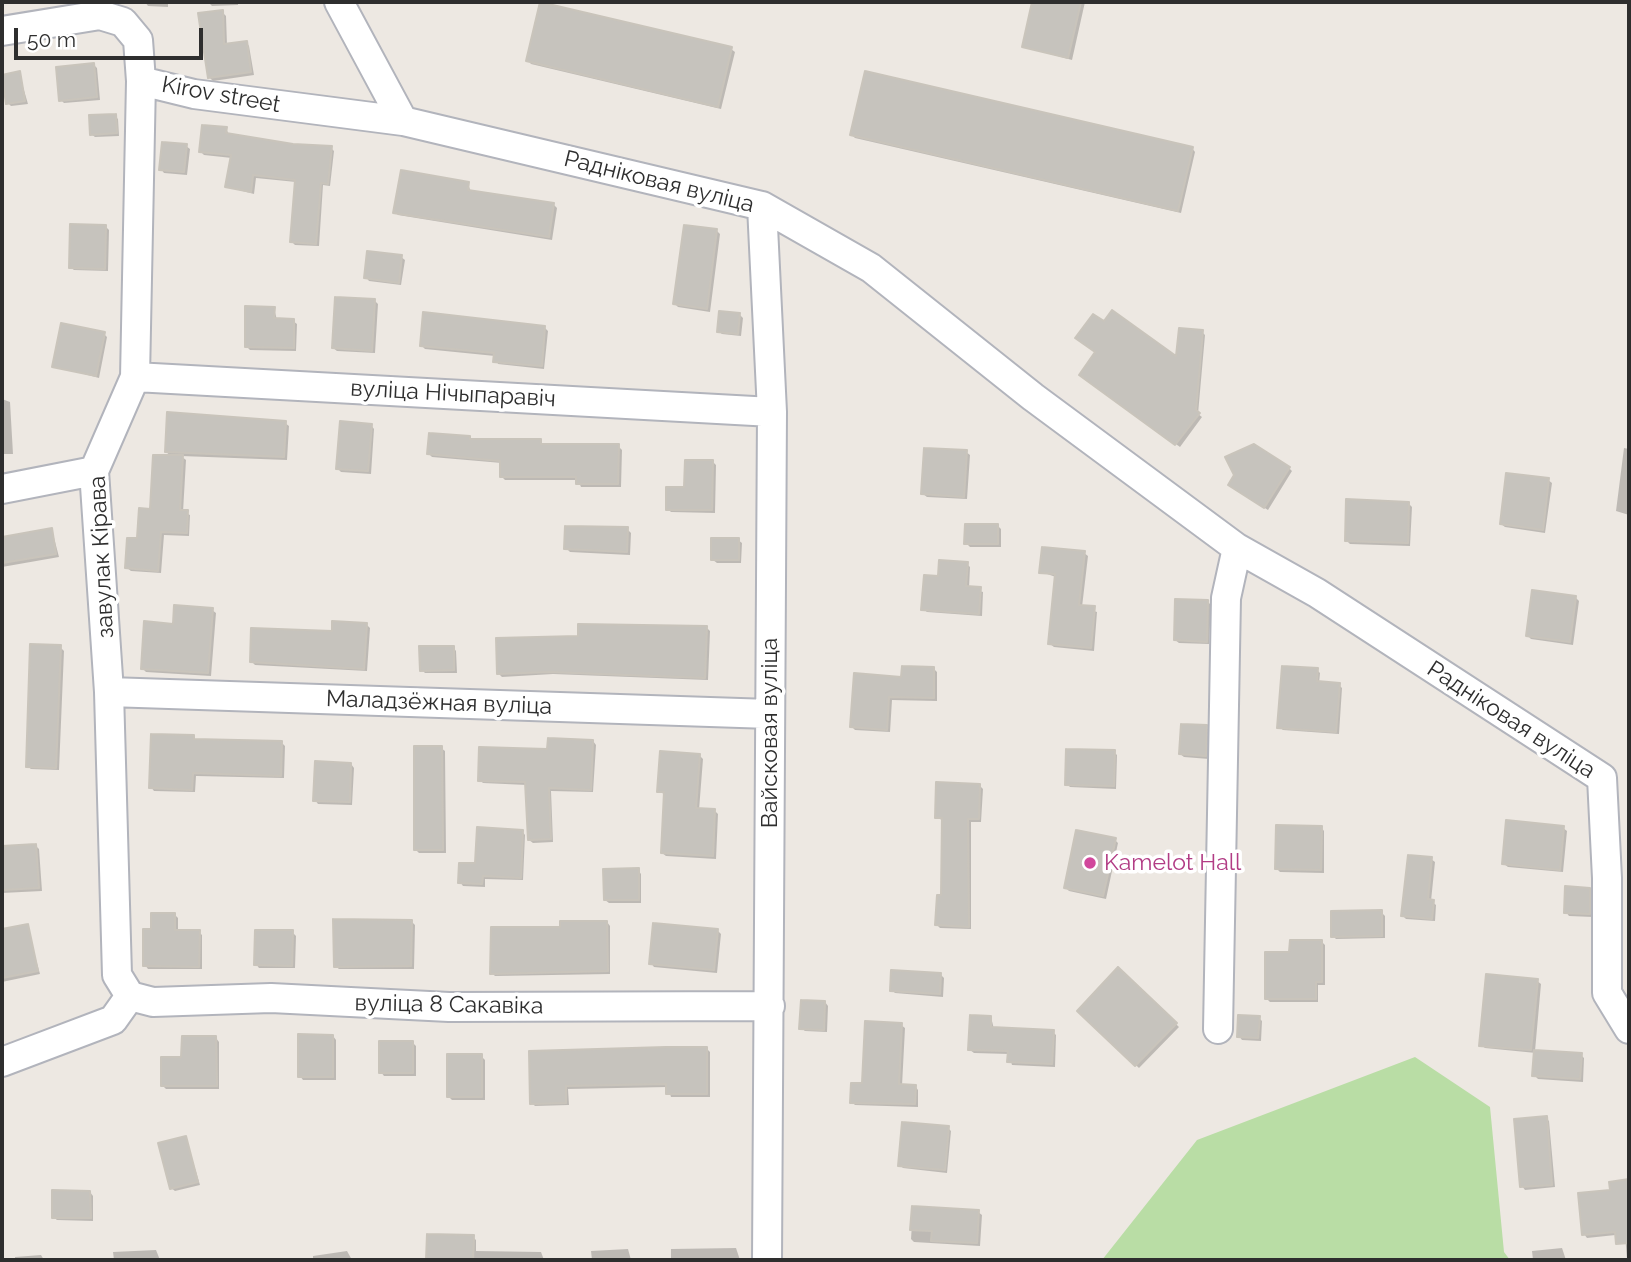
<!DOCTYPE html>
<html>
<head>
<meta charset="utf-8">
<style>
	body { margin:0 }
	#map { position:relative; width:1631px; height:1262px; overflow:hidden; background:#ede8e2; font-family:Raleway,sans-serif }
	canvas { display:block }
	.frame { position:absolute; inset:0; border:4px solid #2e2e2e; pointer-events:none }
	.scale { position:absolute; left:14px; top:28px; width:189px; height:32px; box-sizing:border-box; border:4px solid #2e2e2e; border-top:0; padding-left:9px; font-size:21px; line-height:24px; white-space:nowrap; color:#2e2e2e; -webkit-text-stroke:5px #fff; paint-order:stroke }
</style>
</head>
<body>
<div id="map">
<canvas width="1631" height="1262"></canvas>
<div class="frame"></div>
<div class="scale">50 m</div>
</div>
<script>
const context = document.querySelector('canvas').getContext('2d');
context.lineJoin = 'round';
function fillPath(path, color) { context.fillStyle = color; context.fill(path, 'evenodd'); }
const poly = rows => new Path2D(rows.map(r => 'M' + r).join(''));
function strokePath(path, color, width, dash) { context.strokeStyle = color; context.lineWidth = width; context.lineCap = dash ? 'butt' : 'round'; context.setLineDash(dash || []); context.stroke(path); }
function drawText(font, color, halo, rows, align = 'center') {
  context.font = font + ' Raleway,sans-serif'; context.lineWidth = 7; context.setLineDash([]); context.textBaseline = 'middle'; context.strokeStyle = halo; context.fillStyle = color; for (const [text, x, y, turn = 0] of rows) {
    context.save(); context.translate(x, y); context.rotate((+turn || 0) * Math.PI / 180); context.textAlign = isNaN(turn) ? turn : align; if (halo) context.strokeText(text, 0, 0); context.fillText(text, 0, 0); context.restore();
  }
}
fillPath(poly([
	[1415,1057,1490,1107,1504,1252,1510,1260,1102,1260,1197,1140]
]), '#b9dda5');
fillPath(poly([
	[145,2,168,2,168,7,148,6],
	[208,2,238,2,238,5,212,6],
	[1034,2,1085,2,1072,60,1024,47],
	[222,12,226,16,227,45,246,42,249,46,254,75,213,81,210,78],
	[731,49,735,52,721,109,531,64,528,60],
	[94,65,97,68,100,100,64,103,61,100],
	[19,73,28,104,11,106,8,103],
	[115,116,118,119,119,136,95,137,91,134],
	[226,128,229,135,292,146,331,148,334,151,330,186,323,185,319,246,295,245,292,242,296,182,256,178,254,194,227,187,232,158,204,155,201,152],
	[852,135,1192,148,1195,152,1181,213,855,138],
	[186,146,190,149,187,175,164,173,161,169],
	[468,184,471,192,553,204,557,208,552,240,398,215,395,212],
	[105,226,109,230,108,271,74,270,70,267],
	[717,231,720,234,710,312,678,307,675,304],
	[401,257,405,260,401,285,369,281,366,277],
	[375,301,378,304,375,353,337,351,333,348],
	[274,308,277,320,293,321,297,324,296,351,250,350,247,347],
	[740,315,743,318,741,336,722,334,718,331],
	[545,328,548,331,544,369,498,364,495,356,425,349,422,346],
	[1202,332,1205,335,1198,414,1202,417,1180,447,1084,378,1177,360],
	[104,334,107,337,99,378,54,366],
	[2,399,10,402,13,454,2,454],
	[285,423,289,426,287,460,181,456,186,460,183,512,190,515,189,536,164,535,161,573,131,571,127,568,172,457,166,452],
	[371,425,374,429,371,474,341,472,337,468],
	[469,438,472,441,618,446,622,450,621,487,581,487,578,480,505,480,501,476,502,463,432,457,428,453],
	[1624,448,1629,449,1629,515,1616,511],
	[966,452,970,455,967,499,927,497,923,494],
	[713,462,716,465,715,513,671,512,668,509],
	[1289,468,1292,471,1268,510,1233,488],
	[1548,480,1552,483,1545,533,1505,527,1501,524],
	[1408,503,1412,507,1410,546,1350,544,1347,541],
	[998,526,1001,529,1001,547,970,547,966,543],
	[627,529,631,533,630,555,570,552,566,548],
	[52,530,59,557,2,567,2,539],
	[738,540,742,543,741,563,717,563,713,560],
	[1084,553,1088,556,1082,607,1097,612,1094,651,1054,647,1050,644,1056,577,1041,572],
	[967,564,970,567,969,588,983,592,982,616,927,612,923,609,940,578],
	[1575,597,1579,601,1573,645,1531,639,1528,636],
	[1208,602,1211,605,1209,644,1179,643,1175,640],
	[212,610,216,613,211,676,146,672,142,668,175,625],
	[367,625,370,628,367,671,255,665,251,661],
	[707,628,710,631,708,680,553,674,502,677,499,674,580,638],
	[60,647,64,651,59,770,31,769,27,766],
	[453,647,456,651,457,673,425,673,422,670],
	[934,669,937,672,937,701,892,700,890,732,855,730,851,726,903,678],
	[1317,670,1320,673,1319,683,1339,685,1342,688,1339,734,1283,730,1279,727],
	[1206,727,1210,731,1209,759,1184,757,1180,754],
	[193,737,197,741,282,743,285,746,284,778,196,776,195,792,154,791,151,787],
	[593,741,596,745,593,792,551,791,553,842,533,843,529,840,527,785,483,783,480,780,549,751],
	[441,748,445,751,446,853,419,853,416,850],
	[1114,752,1117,755,1116,789,1070,787,1067,784],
	[700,756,703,759,699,810,715,811,718,814,716,859,666,856,662,853,666,795,658,791],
	[351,764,354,768,352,805,318,804,315,800],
	[979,785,983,789,981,822,971,822,971,929,940,928,937,925,943,897,943,821,937,817],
	[1321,827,1324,831,1324,873,1280,872,1276,868],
	[1563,828,1567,831,1563,872,1508,867,1504,864],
	[522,831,525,835,523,880,485,879,485,887,463,886,460,882],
	[1115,840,1118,843,1106,899,1069,891,1066,888],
	[36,846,39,849,42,891,2,893,2,848],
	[1431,859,1435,862,1431,901,1436,905,1435,921,1406,919,1403,916],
	[638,870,641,874,641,903,609,903,605,900],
	[1590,889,1593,893,1593,917,1569,916,1566,912],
	[1381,912,1385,916,1385,938,1336,939,1333,936],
	[174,914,178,918,178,932,199,932,202,935,202,969,148,969,145,965,152,931],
	[412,922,415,925,414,969,339,969,335,966],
	[607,922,610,926,610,974,495,976,492,973,562,929],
	[27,926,40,974,2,982,2,931],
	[718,931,721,934,717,973,654,967,651,963],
	[292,932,296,936,295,968,259,968,256,964],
	[1322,942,1325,945,1325,985,1318,985,1318,1002,1270,1002,1267,999,1291,954],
	[1119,970,1179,1027,1139,1068,1079,1011],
	[940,974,944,978,943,997,895,993,892,990],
	[1537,981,1541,984,1535,1051,1581,1055,1584,1058,1583,1082,1538,1079,1534,1075,1536,1053,1485,1048,1481,1045],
	[825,1002,828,1006,827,1032,805,1031,801,1028],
	[991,1017,994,1029,1053,1032,1056,1035,1055,1067,1012,1065,1009,1054,974,1053,970,1050],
	[1259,1018,1262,1021,1261,1041,1242,1040,1239,1036],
	[901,1025,905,1028,902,1086,915,1086,918,1090,918,1107,855,1105,852,1102],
	[333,1036,336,1040,336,1080,303,1080,300,1076],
	[216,1038,219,1042,219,1089,166,1089,163,1086,183,1059],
	[413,1043,416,1046,416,1076,384,1076,381,1072],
	[706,1048,710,1052,710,1097,671,1097,668,1087,568,1089,569,1105,535,1106,532,1103,531,1053],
	[481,1056,485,1060,485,1100,452,1100,449,1097],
	[1546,1118,1549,1121,1555,1187,1525,1190,1522,1186],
	[948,1128,951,1131,947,1173,903,1168,900,1165],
	[186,1138,200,1185,175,1191,171,1188],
	[1629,1181,1629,1260,1627,1260,1625,1234,1587,1238,1584,1234,1611,1191,1610,1183],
	[90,1192,93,1196,93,1221,57,1220,53,1217],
	[913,1208,978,1212,982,1215,980,1246,914,1242,911,1239],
	[428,1236,473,1237,476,1240,476,1251,541,1252,544,1260,428,1260],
	[736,1248,740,1260,671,1260,671,1249],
	[1562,1248,1566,1260,1533,1260,1532,1251],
	[628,1249,631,1260,592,1260,591,1251],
	[156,1250,160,1260,114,1260,113,1252],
	[347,1251,352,1260,313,1260,313,1256],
	[41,1255,44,1260,15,1260,15,1257]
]), '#0003');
const building = poly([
	[540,2,732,47,718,107,526,61,540,2],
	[1032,2,1081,2,1068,58,1022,47,1032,2],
	[223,10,224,44,247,41,251,72,208,78,198,13,223,10],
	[94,63,97,97,59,101,56,67,94,63],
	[20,71,25,101,6,104,2,75,20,71],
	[865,71,1193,147,1178,211,850,135,865,71],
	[116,114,117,133,90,135,89,115,116,114],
	[202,125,227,127,226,133,293,144,332,146,328,184,321,183,316,244,290,242,295,180,253,175,251,192,225,187,231,155,199,152,202,125],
	[162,142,187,144,184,172,159,170,162,142],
	[401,170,469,182,468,190,554,203,549,237,393,213,401,170],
	[70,224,106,225,105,269,69,268,70,224],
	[684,225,717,229,707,309,673,304,684,225],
	[367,251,402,255,399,283,364,278,367,251],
	[335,297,375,299,372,351,332,348,335,297],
	[245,306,275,307,274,318,294,319,294,348,245,347,245,306],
	[1112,310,1176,356,1179,328,1203,330,1196,410,1200,413,1175,445,1079,375,1095,352,1075,338,1093,314,1104,321,1112,310],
	[719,311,740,313,738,334,717,332,719,311],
	[423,312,545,326,542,366,493,362,494,353,420,346,423,312],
	[61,323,105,332,96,376,52,367,61,323],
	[167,412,286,421,284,457,165,452,167,412],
	[340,421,372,424,368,471,336,469,340,421],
	[429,433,470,436,470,439,541,439,541,444,619,444,618,484,576,484,576,477,500,477,500,461,427,454,429,433],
	[1254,444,1290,467,1264,508,1228,485,1234,475,1225,457,1254,444],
	[924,448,967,450,964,497,921,494,924,448],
	[153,455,183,455,180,510,188,510,187,533,161,532,158,571,125,568,127,538,137,538,139,508,150,509,153,455],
	[685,460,713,460,712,510,666,510,666,487,684,487,685,460],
	[1506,473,1549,478,1543,530,1500,524,1506,473],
	[1346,499,1409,502,1408,543,1345,541,1346,499],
	[965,524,998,524,998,544,964,544,965,524],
	[565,526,628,527,627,552,564,549,565,526],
	[52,528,56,554,2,563,2,537,52,528],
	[711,538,739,538,739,560,711,560,711,538],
	[1042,547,1085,551,1079,605,1095,606,1091,648,1048,644,1055,574,1039,573,1042,547],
	[939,560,968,562,966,586,981,587,979,614,921,610,924,575,938,576,939,560],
	[1532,590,1576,596,1570,642,1526,636,1532,590],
	[1175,599,1208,600,1207,642,1174,640,1175,599],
	[174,605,213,608,208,673,141,669,144,621,173,624,174,605],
	[332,621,367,623,364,669,250,662,251,628,332,631,332,621],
	[578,624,707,626,705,678,549,672,497,674,496,638,578,636,578,624],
	[30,644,61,645,56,768,26,767,30,644],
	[419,646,454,646,454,670,420,671,419,646],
	[902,666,934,667,934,698,889,697,887,730,850,727,854,673,901,677,902,666],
	[1282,666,1318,668,1317,681,1340,683,1336,732,1277,728,1282,666],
	[1181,724,1207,725,1206,756,1179,754,1181,724],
	[151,734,194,735,194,739,282,741,281,776,193,773,192,790,149,788,151,734],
	[548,738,593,740,591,790,549,788,551,839,528,840,525,782,478,781,479,747,547,749,548,738],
	[414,746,442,746,443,850,414,850,414,746],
	[1066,749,1115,750,1114,786,1065,785,1066,749],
	[660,751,700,754,696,808,715,809,713,856,661,853,664,792,657,792,660,751],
	[315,761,351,763,350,802,313,801,315,761],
	[936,782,980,784,979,819,968,819,969,927,935,925,937,895,941,895,942,818,935,818,936,782],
	[1506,820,1564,826,1560,870,1502,864,1506,820],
	[1276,825,1322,826,1321,870,1275,869,1276,825],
	[477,827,523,830,521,878,483,876,482,884,458,883,459,863,475,863,477,827],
	[1076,830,1116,838,1103,896,1064,888,1076,830],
	[36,844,39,888,2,890,2,846,36,844],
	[1408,855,1432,857,1428,899,1434,900,1432,919,1401,916,1408,855],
	[639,868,639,900,604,900,603,869,639,868],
	[1565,886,1590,888,1590,914,1564,913,1565,886],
	[1382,910,1382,936,1331,937,1331,911,1382,910],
	[151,913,175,913,175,930,200,930,199,967,143,966,143,929,151,929,151,913],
	[333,919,412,920,411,966,334,967,333,919],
	[560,921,607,921,608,971,490,974,491,927,560,927,560,921],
	[653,923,718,929,714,970,649,964,653,923],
	[28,924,38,971,2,978,2,929,28,924],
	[255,930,293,930,292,966,254,965,255,930],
	[1290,940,1322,940,1322,982,1316,982,1316,999,1265,999,1265,952,1289,952,1290,940],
	[1118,967,1177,1023,1135,1066,1077,1011,1118,967],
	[891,970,941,973,940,994,890,991,891,970],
	[1486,974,1538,979,1531,1050,1479,1046,1486,974],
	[801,1000,825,1001,824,1030,799,1029,801,1000],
	[970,1015,991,1016,991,1027,1054,1030,1052,1064,1007,1062,1008,1051,968,1050,970,1015],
	[1238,1015,1260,1016,1258,1038,1237,1037,1238,1015],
	[865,1021,902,1023,899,1084,916,1085,915,1104,850,1103,851,1083,862,1083,865,1021],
	[298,1034,333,1035,333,1077,298,1077,298,1034],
	[182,1036,216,1036,217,1086,161,1086,161,1057,181,1057,182,1036],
	[379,1041,413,1041,413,1073,379,1073,379,1041],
	[666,1047,707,1047,707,1094,666,1094,666,1084,566,1086,566,1103,530,1104,529,1051,666,1047],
	[1534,1050,1582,1053,1580,1079,1532,1076,1534,1050],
	[447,1054,482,1054,482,1097,447,1097,447,1054],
	[1547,1116,1552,1185,1520,1187,1514,1119,1547,1116],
	[902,1122,949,1126,945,1170,898,1166,902,1122],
	[186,1136,198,1182,170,1189,158,1143,186,1136],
	[1629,1179,1629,1243,1616,1244,1615,1232,1582,1235,1578,1193,1610,1190,1609,1182,1629,1179],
	[52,1190,90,1191,91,1218,52,1218,52,1190],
	[912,1206,979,1210,977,1243,931,1241,932,1231,910,1230,912,1206],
	[427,1234,474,1235,473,1260,426,1260,427,1234]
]);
fillPath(building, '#c6c3bd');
strokePath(building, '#c9c4bb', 2);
const street = poly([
	[339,2,403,121],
	[2,31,100,15,123,22,138,40,141,81,194,94,403,121,762,206,871,268,1033,397,1237,548,1317,593,1602,778,1607,878,1607,993,1629,1029],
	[762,206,772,412,767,1260],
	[135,377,772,412],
	[2,489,94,471],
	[109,692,770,714],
	[130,996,117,975,109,692,94,471,135,377,141,81],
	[130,996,153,1002,271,998,449,1007,770,1006],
	[1218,1029,1226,598,1237,548],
	[2,1062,113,1020,130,996]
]);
strokePath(street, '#b2b4bc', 32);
strokePath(street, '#fff', 28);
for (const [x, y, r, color] of [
	[1090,863,7,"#d1479c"]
]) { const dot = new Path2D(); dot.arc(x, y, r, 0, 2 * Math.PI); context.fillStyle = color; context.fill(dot); strokePath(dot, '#fff', 2.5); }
drawText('23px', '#2e2e2e', '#fff', [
	["Kirov street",221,95,10],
	["Радніковая вуліца",659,182,14],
	["вуліца Нічыпаравіч",453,394,3],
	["завулак Кірава",102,557,-93],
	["Маладзёжная вуліца",439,703,2],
	["Радніковая вуліца",1511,720,33],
	["Вайсковая вуліца",770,733,-90],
	["вуліца 8 Сакавіка",449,1005,1]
]);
drawText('23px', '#b23c85', '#fff', [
	["Kamelot Hall",1104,863]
], 'left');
</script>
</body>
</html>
